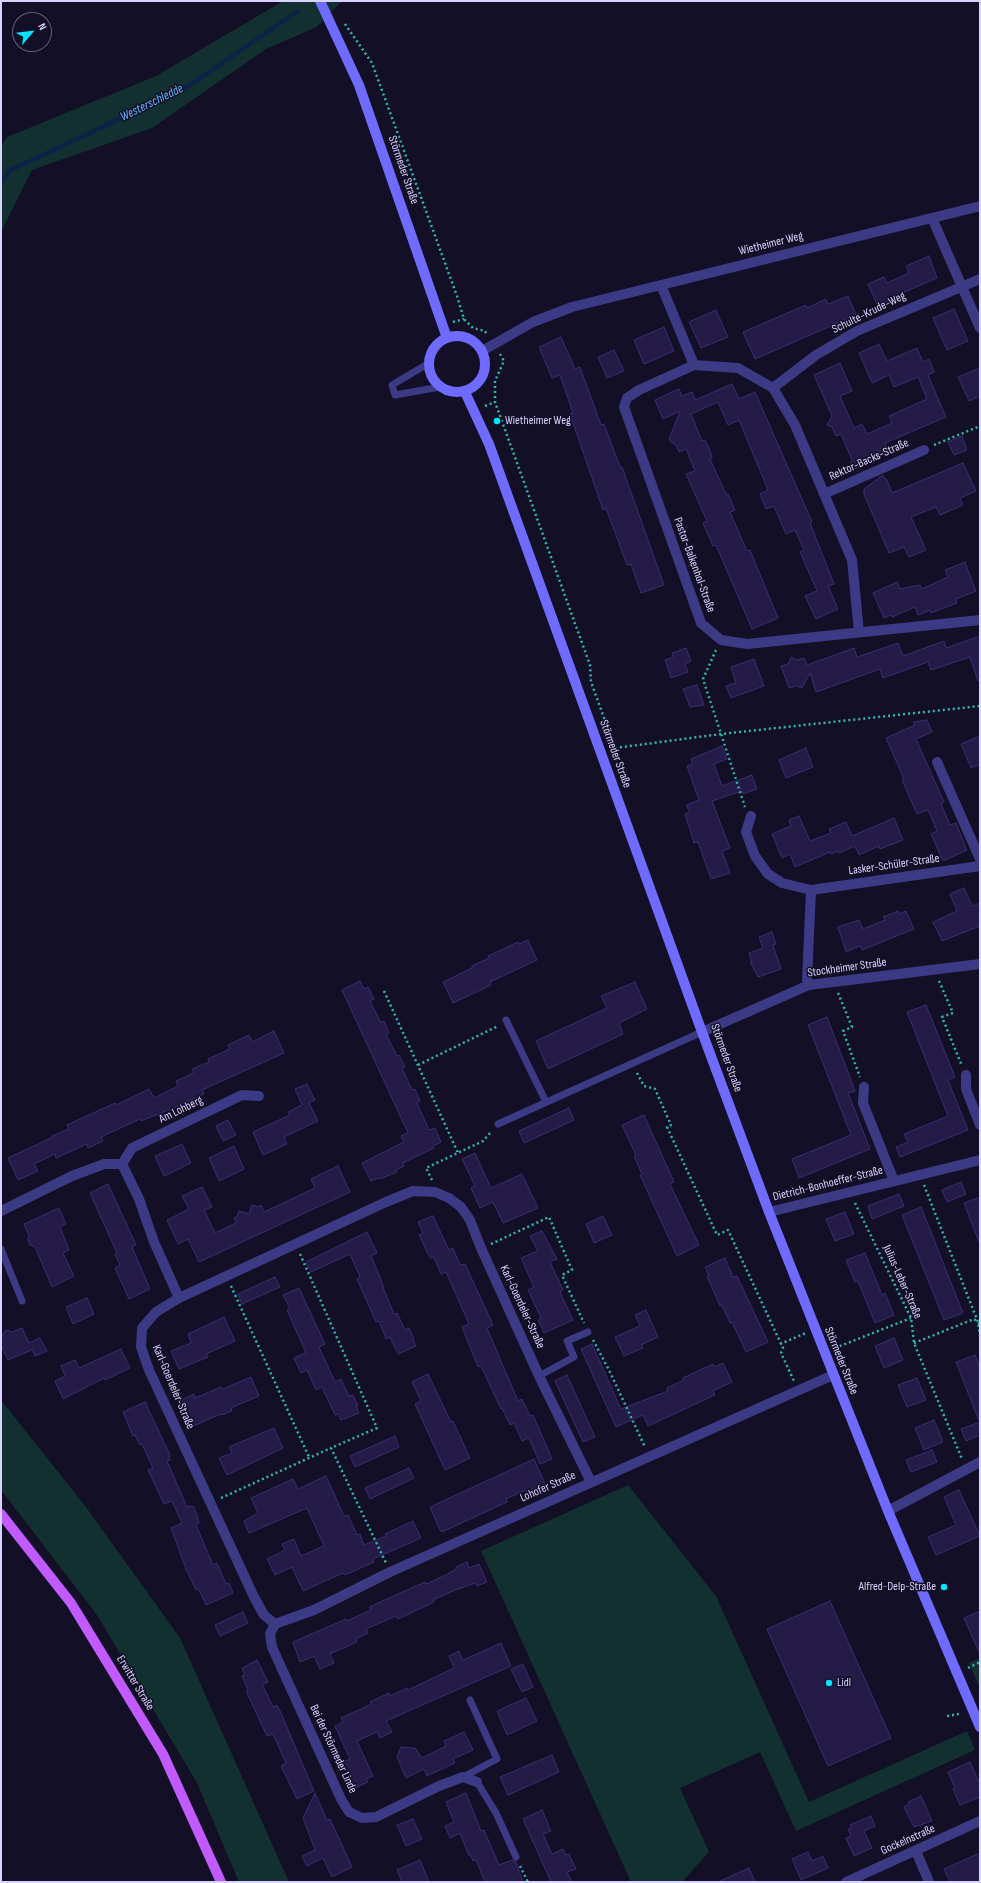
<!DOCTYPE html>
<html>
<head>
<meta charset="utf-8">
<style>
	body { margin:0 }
	#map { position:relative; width:981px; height:1883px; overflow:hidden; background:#130f26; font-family:"Sofia Sans Condensed",sans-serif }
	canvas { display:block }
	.frame { position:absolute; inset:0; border:2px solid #d9d4ff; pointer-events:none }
	.north { position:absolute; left:12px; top:12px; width:40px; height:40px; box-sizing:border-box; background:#130f26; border:1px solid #625e7d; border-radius:50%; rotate:62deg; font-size:11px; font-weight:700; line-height:16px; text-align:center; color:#d9d4ff }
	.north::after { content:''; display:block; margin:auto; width:14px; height:18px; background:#00e5ff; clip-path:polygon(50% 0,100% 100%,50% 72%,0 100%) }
</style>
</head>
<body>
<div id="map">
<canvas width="981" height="1883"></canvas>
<div class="frame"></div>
<div class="north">N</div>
</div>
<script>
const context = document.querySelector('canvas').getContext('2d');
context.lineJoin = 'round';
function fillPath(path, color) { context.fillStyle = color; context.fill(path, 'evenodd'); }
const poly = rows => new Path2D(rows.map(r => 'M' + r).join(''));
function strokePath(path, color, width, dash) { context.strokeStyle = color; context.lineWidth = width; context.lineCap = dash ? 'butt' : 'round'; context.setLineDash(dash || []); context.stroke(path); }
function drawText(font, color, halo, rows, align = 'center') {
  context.font = font + ' "Sofia Sans Condensed",sans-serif'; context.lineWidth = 3; context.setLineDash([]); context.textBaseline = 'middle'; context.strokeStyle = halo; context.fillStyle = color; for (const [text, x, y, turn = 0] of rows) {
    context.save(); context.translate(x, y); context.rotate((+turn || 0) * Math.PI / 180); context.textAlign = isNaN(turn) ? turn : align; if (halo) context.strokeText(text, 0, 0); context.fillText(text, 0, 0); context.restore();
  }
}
fillPath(poly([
	[283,1,342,1,317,27,266,49,152,128,32,170,1,232,1,146,7,137,156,76],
	[1,1400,86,1507,180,1638,289,1882,239,1882,197,1783,97,1615,1,1490],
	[628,1485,716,1596,809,1802,967,1731,975,1750,796,1831,760,1752,680,1788,709,1852,682,1882,631,1882,481,1551],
	[980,1658,980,1689,969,1663]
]), '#12302f');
strokePath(poly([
	[1,183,9,171,187,87,298,11]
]), '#0c2248', 4.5);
const building = poly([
	[929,256,937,278,893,297,894,299,878,306,868,284,884,277,887,283,909,273,906,266,929,256],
	[848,296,856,315,755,359,743,332,806,305,807,308,826,299,828,304,848,296],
	[954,309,968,341,947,350,933,318,954,309],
	[716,310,728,337,701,348,689,322,716,310],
	[664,327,674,351,644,364,634,340,664,327],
	[561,337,575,369,580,367,601,425,604,424,620,467,622,467,664,585,641,593,631,564,627,565,606,508,603,510,570,414,573,413,560,375,552,378,539,347,561,337],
	[879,344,887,361,917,348,923,362,929,359,934,372,928,375,946,417,885,443,888,451,875,457,876,460,847,472,852,460,841,434,836,436,832,427,827,425,832,416,814,375,840,363,852,391,840,396,854,428,862,424,867,434,892,423,889,416,927,399,918,377,894,387,889,375,872,383,859,353,879,344],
	[614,350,624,371,607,378,598,357,614,350],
	[980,368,980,396,969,401,958,377,980,368],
	[732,384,739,399,755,392,812,522,810,523,834,584,828,586,838,609,816,619,805,596,817,591,800,552,804,550,795,530,786,534,774,506,766,509,760,494,768,490,739,420,728,425,718,402,691,414,702,441,705,440,710,450,712,458,710,459,726,494,728,494,735,510,730,512,747,551,750,550,778,618,752,629,716,545,713,546,703,523,707,521,686,474,695,471,686,449,679,452,676,445,672,443,669,439,680,411,663,419,655,400,679,389,682,396,692,392,695,400,732,384],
	[962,436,967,450,954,455,948,442,962,436],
	[963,463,976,491,960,498,963,505,940,515,936,507,911,517,926,550,909,557,904,547,889,553,864,494,864,489,883,475,884,479,886,478,892,493,963,463],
	[965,562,976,591,956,599,957,603,931,613,930,610,918,615,915,607,892,617,891,615,884,618,873,593,897,582,900,589,920,585,922,589,948,577,945,570,965,562],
	[980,636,980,681,978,681,970,657,931,670,928,662,883,678,880,669,816,692,810,673,802,688,797,686,789,688,781,666,788,664,791,657,797,660,804,658,807,665,854,648,857,657,898,643,903,656,944,641,946,648,980,636],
	[686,648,691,661,685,664,688,672,671,678,665,660,673,657,672,653,686,648],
	[754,659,764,686,731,698,726,686,736,683,731,667,754,659],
	[697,685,704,705,690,707,683,689,697,685],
	[927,720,932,732,916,739,944,802,941,804,950,825,956,823,967,850,943,861,931,834,937,831,928,810,917,814,902,780,904,779,886,738,915,725,913,722,927,720],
	[980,736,980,764,971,768,961,744,980,736],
	[722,746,727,759,714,764,722,786,752,775,757,789,743,794,742,791,712,801,730,848,722,851,730,873,711,879,698,842,694,843,685,814,690,812,686,805,699,800,687,766,693,764,691,759,722,746],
	[806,748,813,767,786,778,779,760,806,748],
	[799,816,810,841,831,833,829,829,846,822,852,836,894,818,903,840,880,849,879,846,859,855,855,846,839,853,838,851,831,854,830,852,795,867,790,854,782,858,772,834,791,826,789,820,799,816],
	[964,888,972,906,980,903,980,926,942,941,933,922,957,911,950,894,964,888],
	[898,911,899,914,906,911,914,929,862,950,860,946,846,952,838,927,859,920,863,929,885,920,883,917,898,911],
	[772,932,776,944,773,945,781,969,758,977,750,962,752,962,749,953,763,948,759,937,772,932],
	[528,940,537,960,490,982,491,985,453,1003,443,982,472,968,472,966,489,958,488,956,518,942,519,944,528,940],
	[360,981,364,989,368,987,374,999,370,1001,381,1023,384,1021,389,1033,386,1034,397,1056,399,1055,405,1067,402,1068,412,1090,415,1089,420,1101,417,1103,429,1130,435,1128,441,1142,433,1146,434,1148,403,1163,404,1166,396,1170,397,1172,380,1179,379,1178,371,1181,362,1163,404,1142,401,1136,408,1133,342,990,360,981],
	[635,982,647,1009,619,1023,623,1034,548,1069,536,1041,607,1008,601,996,635,982],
	[926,1005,955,1077,948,1080,968,1130,900,1157,896,1147,908,1142,904,1134,948,1116,907,1012,926,1005],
	[827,1017,855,1091,848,1093,870,1149,799,1178,792,1159,851,1135,808,1025,827,1017],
	[274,1031,284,1053,202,1090,204,1094,176,1107,141,1121,140,1119,101,1137,103,1141,88,1148,87,1144,56,1158,55,1154,34,1164,38,1171,18,1180,8,1158,53,1137,52,1136,69,1129,67,1125,115,1103,116,1105,149,1089,154,1098,178,1086,176,1081,194,1073,192,1069,209,1062,208,1059,230,1049,228,1045,249,1035,252,1042,274,1031],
	[307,1084,315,1100,309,1103,318,1121,284,1137,287,1144,263,1155,253,1132,290,1115,288,1112,302,1105,295,1089,307,1084],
	[569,1108,574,1120,524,1143,519,1131,569,1108],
	[644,1115,674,1182,670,1184,699,1245,677,1256,640,1175,642,1174,634,1156,636,1155,622,1125,644,1115],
	[228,1120,236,1135,223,1141,216,1126,228,1120],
	[182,1144,191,1163,164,1176,155,1156,182,1144],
	[234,1146,244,1169,219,1181,209,1158,234,1146],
	[475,1153,491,1188,522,1174,538,1208,503,1223,493,1202,480,1208,471,1188,475,1186,462,1159,475,1153],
	[338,1166,350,1192,199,1262,188,1239,178,1244,167,1220,189,1209,182,1196,202,1187,212,1207,204,1210,215,1233,236,1223,234,1218,237,1217,239,1211,249,1214,252,1205,258,1207,261,1205,264,1212,315,1188,311,1179,338,1166],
	[961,1182,966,1194,947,1202,942,1190,961,1182],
	[108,1184,136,1245,132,1247,150,1289,129,1299,115,1268,120,1265,115,1254,117,1253,90,1193,108,1184],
	[899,1194,904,1206,872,1219,868,1206,899,1194],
	[980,1197,980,1242,979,1242,964,1203,980,1197],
	[921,1207,963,1313,944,1320,902,1215,921,1207],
	[59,1208,66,1224,60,1227,69,1250,63,1253,74,1276,52,1287,35,1247,30,1245,28,1240,29,1236,24,1224,59,1208],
	[845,1212,854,1234,835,1241,826,1219,845,1212],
	[433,1216,449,1250,453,1248,460,1265,465,1264,493,1325,487,1328,518,1401,522,1399,530,1416,533,1415,552,1459,540,1464,529,1438,522,1441,514,1423,510,1425,502,1408,501,1409,481,1366,478,1367,462,1327,469,1324,446,1272,441,1274,434,1257,430,1258,419,1235,423,1233,418,1222,433,1216],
	[603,1216,612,1235,594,1243,586,1224,603,1216],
	[542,1231,557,1259,550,1262,563,1290,560,1292,573,1320,544,1333,538,1320,541,1318,528,1290,534,1287,521,1258,538,1251,530,1236,542,1231],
	[367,1232,377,1253,371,1256,381,1279,384,1290,394,1314,397,1313,405,1330,409,1328,414,1339,413,1339,416,1346,398,1354,390,1337,386,1339,379,1321,376,1322,357,1279,360,1277,350,1254,311,1272,306,1262,367,1232],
	[865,1253,882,1295,885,1293,894,1315,875,1323,858,1281,855,1282,846,1260,865,1253],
	[725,1258,733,1277,737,1276,768,1342,746,1352,732,1322,730,1323,722,1305,720,1306,707,1276,709,1276,705,1267,725,1258],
	[275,1277,280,1287,242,1304,238,1294,275,1277],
	[299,1288,325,1344,319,1347,335,1382,341,1379,349,1396,353,1395,358,1406,356,1406,359,1413,341,1420,338,1414,335,1415,322,1387,316,1390,307,1370,301,1373,294,1358,306,1353,287,1310,290,1308,283,1295,299,1288],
	[87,1298,94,1314,73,1324,66,1307,87,1298],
	[646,1310,658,1337,641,1345,643,1348,624,1356,615,1337,640,1326,635,1315,646,1310],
	[224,1317,235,1341,206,1354,208,1357,179,1369,171,1351,191,1343,188,1334,224,1317],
	[22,1328,29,1343,40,1338,47,1351,35,1356,32,1350,8,1360,1,1345,1,1337,6,1330,12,1332,22,1328],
	[894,1338,903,1360,884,1368,875,1346,894,1338],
	[592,1344,621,1409,668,1391,667,1388,684,1380,683,1378,713,1364,714,1367,723,1363,732,1382,713,1391,715,1395,648,1426,643,1415,616,1427,581,1349,592,1344],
	[121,1349,130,1368,105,1380,104,1378,63,1399,55,1381,65,1376,61,1366,75,1360,79,1368,121,1349],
	[975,1355,980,1368,979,1421,956,1362,975,1355],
	[428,1374,451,1422,453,1421,470,1458,445,1470,415,1404,421,1401,412,1382,428,1374],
	[567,1375,595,1437,583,1442,555,1381,567,1375],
	[251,1377,259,1396,231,1408,232,1411,222,1415,221,1414,193,1426,181,1400,194,1394,195,1398,221,1387,223,1389,251,1377],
	[917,1378,926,1400,907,1407,898,1385,917,1378],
	[145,1402,169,1453,170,1460,167,1461,187,1507,193,1506,198,1517,197,1517,199,1523,196,1525,213,1565,217,1563,226,1584,229,1583,233,1593,206,1605,198,1588,196,1590,186,1569,171,1528,182,1523,172,1501,164,1504,148,1470,153,1468,142,1444,140,1445,135,1435,133,1436,123,1412,145,1402],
	[934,1420,943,1442,924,1450,915,1428,934,1420],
	[980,1422,980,1435,966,1441,961,1429,980,1422],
	[274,1428,283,1448,227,1475,219,1458,232,1453,229,1447,274,1428],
	[395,1436,399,1447,355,1467,350,1456,395,1436],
	[932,1450,937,1462,911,1472,906,1460,932,1450],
	[534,1459,545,1484,527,1492,526,1490,506,1499,507,1502,442,1532,440,1530,430,1507,534,1459],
	[409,1468,414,1478,370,1499,365,1488,409,1468],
	[326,1476,344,1516,348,1515,357,1535,360,1534,364,1545,386,1536,385,1534,413,1521,421,1538,373,1559,374,1562,345,1575,343,1573,303,1591,292,1567,275,1575,267,1559,285,1550,282,1544,294,1539,301,1556,324,1546,307,1508,249,1533,244,1521,258,1513,251,1498,293,1479,298,1489,326,1476],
	[959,1490,980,1536,936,1555,928,1537,956,1525,944,1497,959,1490],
	[467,1562,469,1568,479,1564,487,1582,477,1586,475,1583,453,1591,433,1600,434,1602,398,1619,396,1616,366,1629,368,1633,356,1639,357,1642,330,1654,334,1663,320,1669,314,1656,300,1662,293,1642,346,1619,347,1621,371,1610,369,1607,425,1582,426,1584,446,1575,456,1569,456,1567,467,1562],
	[830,1601,891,1738,828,1766,767,1629,830,1601],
	[980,1611,980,1654,964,1618,980,1611],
	[243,1612,248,1623,220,1636,215,1625,243,1612],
	[501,1643,511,1666,386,1721,392,1732,380,1738,377,1732,357,1741,373,1776,366,1779,368,1782,355,1788,343,1762,350,1759,335,1726,343,1722,341,1718,372,1704,370,1702,389,1693,390,1696,407,1688,408,1690,454,1668,449,1656,459,1651,463,1660,501,1643],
	[257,1660,268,1682,262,1684,273,1707,277,1705,281,1713,314,1791,297,1799,281,1766,286,1763,273,1734,267,1736,246,1691,248,1690,242,1676,245,1675,242,1668,257,1660],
	[523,1664,533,1687,522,1692,511,1669,523,1664],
	[526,1698,537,1721,507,1735,497,1711,526,1698],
	[464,1732,473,1750,453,1759,455,1763,427,1776,424,1769,406,1778,397,1757,401,1747,415,1748,422,1758,446,1746,444,1741,464,1732],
	[552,1755,559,1772,508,1795,500,1777,552,1755],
	[970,1762,980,1784,980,1797,960,1805,953,1789,955,1788,948,1772,970,1762],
	[315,1793,327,1820,330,1819,352,1867,332,1877,323,1858,307,1866,302,1856,315,1850,303,1818,315,1793],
	[466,1793,481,1831,484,1830,499,1865,512,1860,516,1862,523,1882,485,1882,476,1860,473,1861,471,1855,469,1856,460,1833,450,1838,445,1826,454,1822,446,1802,466,1793],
	[921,1796,932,1821,914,1827,904,1807,909,1804,908,1802,921,1796],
	[542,1810,551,1831,543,1834,552,1854,563,1849,566,1855,569,1854,576,1869,567,1872,572,1882,551,1882,523,1819,542,1810],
	[871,1816,875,1826,864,1831,872,1848,854,1856,846,1838,851,1836,848,1829,851,1828,850,1825,871,1816],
	[413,1819,422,1839,406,1846,397,1825,413,1819],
	[808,1852,812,1861,823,1856,828,1868,801,1880,792,1859,808,1852],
	[980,1853,980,1882,950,1882,944,1869,980,1853],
	[420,1860,429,1882,402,1882,397,1870,420,1860],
	[749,1868,755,1882,718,1882,749,1868]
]);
fillPath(building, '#241b47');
strokePath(building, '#3b2d73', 1);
strokePath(poly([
	[345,24,372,63,457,296,464,319,473,328,485,331,487,335],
	[453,322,464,319],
	[500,354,504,361,495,381,495,402,590,665,591,682,615,748],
	[485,406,495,402],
	[934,445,980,426],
	[716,650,703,679,745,807],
	[615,748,721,734,980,706],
	[939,981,953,1013,942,1017,962,1066],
	[384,991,458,1153],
	[838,993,852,1027,843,1031,860,1077],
	[418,1065,498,1026],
	[637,1073,644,1086,655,1089,671,1125,667,1127,717,1235,728,1230,783,1348,781,1353,794,1381],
	[432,1180,426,1168,483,1141,491,1132],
	[924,1185,978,1322,980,1335],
	[855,1203,911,1318,914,1343,962,1459],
	[491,1244,549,1217,572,1270,562,1275,584,1323],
	[300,1254,377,1428,331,1448,386,1563],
	[231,1286,309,1457],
	[593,1340,609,1370,645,1447],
	[914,1343,974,1319,980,1324],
	[780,1344,806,1333],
	[835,1348,911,1318],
	[221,1498,331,1448],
	[968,1668,980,1662],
	[947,1716,959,1714],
	[520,1866,528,1882]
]), '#2fb8b0', 2.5, [2, 3]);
strokePath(poly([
	[429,363,392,385,395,395,440,387],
	[506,1020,546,1102],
	[498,1124,702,1032],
	[1,1249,22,1301],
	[539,1376,574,1357,567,1341,588,1332],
	[463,1777,497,1759,470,1700],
	[477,1782,496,1813,516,1857]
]), '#3d3a85', 7);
strokePath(poly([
	[932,218,980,328],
	[661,285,694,365,639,390,627,398,624,407,701,623,721,640,747,644,980,620],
	[482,351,533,322,572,307,980,206],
	[694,365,738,368,773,388,795,425,852,560,859,632],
	[773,388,816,355,857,331,980,279],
	[824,494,924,450],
	[937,762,980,859],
	[751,816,746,832,755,856,768,874,782,883,811,890],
	[809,985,807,980,811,890,980,866],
	[702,1032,809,985,980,964],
	[966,1075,966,1089,980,1125],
	[864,1087,863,1103,894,1181],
	[1,1211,72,1176,104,1164,122,1164],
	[769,1212,980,1160],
	[179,1298,154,1242,139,1199,122,1164,132,1148,242,1095,259,1096],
	[888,1511,980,1462],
	[275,1624,264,1615,254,1597,149,1370,141,1347,142,1328,156,1312,179,1298,386,1202,413,1191,435,1192,449,1198,461,1207,470,1220,481,1248,539,1376,591,1482],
	[275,1624,314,1610,390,1572,833,1375],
	[275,1624,270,1634,272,1647,341,1799,349,1812,362,1818,376,1817,439,1786,463,1777,477,1782],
	[916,1851,929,1882],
	[846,1882,980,1821]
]), '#3d3a85', 10);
strokePath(poly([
	[320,1,359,85,447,338],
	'429 364a28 28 0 1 1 56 0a28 28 0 1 1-56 0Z',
	[465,392,489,444,702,1032,769,1212,888,1511,980,1727]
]), '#6f6bff', 10);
strokePath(poly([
	[1,1514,71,1603,163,1754,221,1882]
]), '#c25bff', 10);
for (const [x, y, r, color] of [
	[497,421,4,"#00e5ff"],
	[944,1587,4,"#00e5ff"],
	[829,1683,4,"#00e5ff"]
]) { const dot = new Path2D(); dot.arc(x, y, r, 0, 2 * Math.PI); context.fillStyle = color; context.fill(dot); strokePath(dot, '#130f26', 1.5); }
drawText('12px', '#d9d4ff', '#130f26', [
	["Störmeder Straße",403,170,71],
	["Wietheimer Weg",771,244,-14],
	["Schulte-Krude-Weg",869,313,-26],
	["Rektor-Backs-Straße",869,460,-24],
	["Pastor-Balkenhol-Straße",694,565,70],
	["Störmeder Straße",615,754,70],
	["Lasker-Schüler-Straße",894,865,-8],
	["Stockheimer Straße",847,968,-8],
	["Störmeder Straße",726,1058,70],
	["Am Lohberg",181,1110,-26],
	["Dietrich-Bonhoeffer-Straße",828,1184,-14],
	["Julius-Leber-Straße",902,1282,66],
	["Karl-Goerdeler-Straße",522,1307,65],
	["Störmeder Straße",841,1361,68],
	["Karl-Goerdeler-Straße",173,1387,67],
	["Lohofer Straße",548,1487,-24],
	["Erwitter Straße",135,1683,59],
	["Bei der Störmeder Linde",333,1749,65],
	["Gockelnstraße",908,1840,-24]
]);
drawText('12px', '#d9d4ff', '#130f26', [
	["Wietheimer Weg",505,421],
	["Alfred-Delp-Straße",936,1587,"right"],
	["Lidl",837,1683]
], 'left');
drawText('italic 13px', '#62b6ff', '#130f26', [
	["Westerschledde",152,103,-26]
]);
</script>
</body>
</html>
